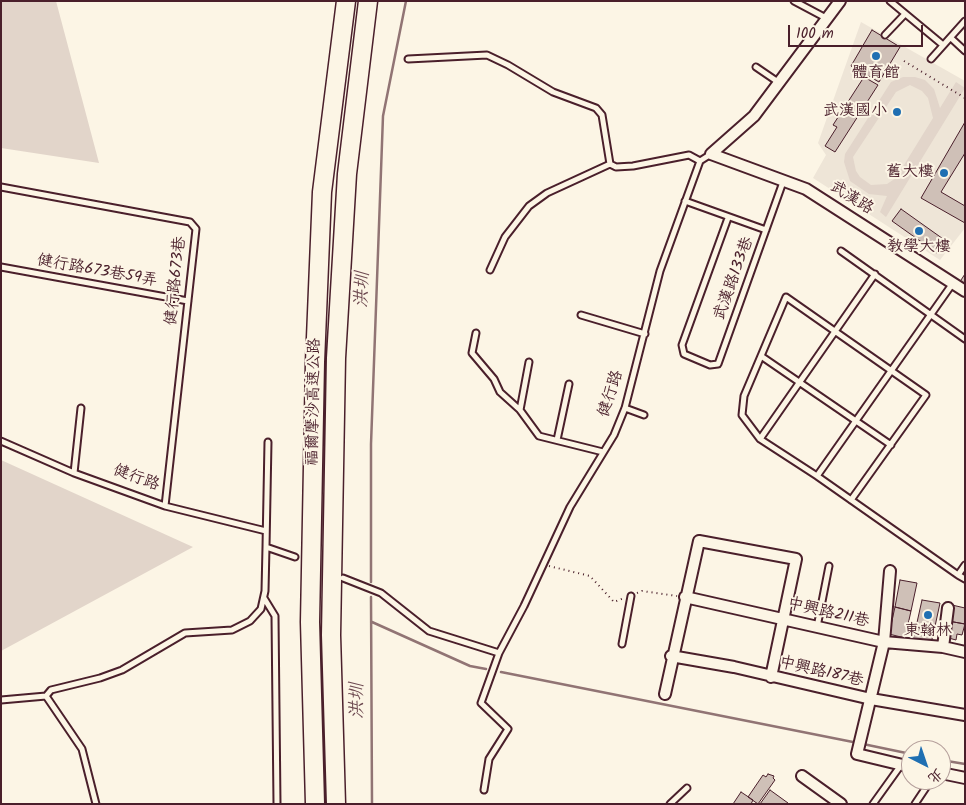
<!DOCTYPE html>
<html>
<head>
<meta charset="utf-8">
<style>
	body { margin:0 }
	#map { position:relative; width:966px; height:805px; overflow:hidden; background:#fcf5e5; font-family:Kalam,"LXGW WenKai TC",sans-serif }
	canvas { display:block }
	.frame { position:absolute; inset:0; border:2px solid #4a1f2b; pointer-events:none }
	.north { position:absolute; left:901px; top:740px; width:50px; height:50px; box-sizing:border-box; background:#fcf5e5; border:1px solid #b59f9b; border-radius:50%; rotate:139deg; font-size:14px; font-weight:700; line-height:20px; text-align:center; color:#4a1f2b }
	.north::after { content:''; display:block; margin:auto; width:18px; height:22px; background:#1f6fb2; clip-path:polygon(50% 0,100% 100%,50% 72%,0 100%) }
	.scale { position:absolute; left:788px; top:25px; width:135px; height:22px; box-sizing:border-box; border:2px solid #4a1f2b; border-top:0; padding-left:6px; font-size:15px; line-height:18px; white-space:nowrap; color:#4a1f2b; -webkit-text-stroke:4px #fcf5e5; paint-order:stroke }
</style>
</head>
<body>
<div id="map">
<canvas width="966" height="805"></canvas>
<div class="frame"></div>
<div class="north">北</div>
<div class="scale">100 m</div>
</div>
<script>
const context = document.querySelector('canvas').getContext('2d');
context.lineJoin = 'round';
function fillPath(path, color) { context.fillStyle = color; context.fill(path, 'evenodd'); }
const poly = rows => new Path2D(rows.map(r => 'M' + r).join(''));
function strokePath(path, color, width, dash) { context.strokeStyle = color; context.lineWidth = width; context.lineCap = dash ? 'butt' : 'round'; context.setLineDash(dash || []); context.stroke(path); }
function drawText(font, color, halo, rows, align = 'center') {
  context.font = font + ' Kalam,"LXGW WenKai TC",sans-serif'; context.lineWidth = 4; context.setLineDash([]); context.textBaseline = 'middle'; context.strokeStyle = halo; context.fillStyle = color; for (const [text, x, y, turn = 0] of rows) {
    context.save(); context.translate(x, y); context.rotate((+turn || 0) * Math.PI / 180); context.textAlign = isNaN(turn) ? turn : align; if (halo) context.strokeText(text, 0, 0); context.fillText(text, 0, 0); context.restore();
  }
}
fillPath(poly([
	[861,22,965,81,965,228,940,260,813,178,826,155,818,143]
]), '#eee5d7');
fillPath(poly([
	[1,1,56,1,99,163,1,148],
	[903,77,915,77,925,80,934,89,940,108,956,82,965,88,886,217,880,212,887,196,869,194,850,181,844,162,845,154,891,82],
	[910,85,922,91,928,98,933,118,896,178,887,184,871,185,860,177,856,171,853,157,896,92],
	[1,460,193,547,1,651]
]), '#e2d5ca');
strokePath(poly([
	[371,582,371,444,383,116,406,1],
	[371,597,372,804],
	[372,622,470,666,486,669],
	[501,672,858,743],
	[863,744,911,754],
	[941,760,965,764]
]), '#917474', 2.5);
const building = poly([
	[872,30,900,47,879,82,851,66,872,30],
	[864,77,878,85,835,152,825,146,837,127,833,125,864,77],
	[965,122,965,153,941,192,965,206,965,223,921,198,965,122],
	[901,209,946,241,937,253,892,221,901,209],
	[965,274,965,286,959,283,965,274],
	[900,580,917,583,911,611,895,607,900,580],
	[922,600,940,603,934,631,916,627,922,600],
	[952,605,965,608,965,624,948,621,952,605],
	[895,607,911,611,905,638,889,634,895,607],
	[948,621,965,624,962,635,957,634,956,640,945,637,948,621],
	[916,627,934,631,930,647,912,643,916,627],
	[768,774,774,776,773,778,775,780,758,804,748,797,763,775,766,777,768,774],
	[770,790,788,803,788,804,760,804,770,790],
	[741,792,753,800,751,804,733,804,741,792]
]);
fillPath(building, '#cfc0b7');
strokePath(building, '#4a1f2b', 1);
const service = poly([
	[794,1,826,18],
	[890,1,943,45],
	[885,35,905,14],
	[951,38,965,51],
	[408,59,487,55,508,65,553,92,596,108,602,115,610,164],
	[931,59,965,21],
	[756,67,778,82],
	[610,164,616,167,633,166,689,155,700,161],
	[1,187,190,222,196,229,165,506],
	[685,201,766,230],
	[728,218,682,345,684,354,710,365,718,364,783,182],
	[841,251,965,339],
	[1,267,188,301],
	[490,270,505,237,529,206,547,193,610,164],
	[875,274,760,439,817,476,953,283],
	[581,315,645,334],
	[476,333,472,353,494,379,500,392,520,410,539,436,603,452],
	[761,356,891,445],
	[625,408,644,415],
	[520,410,529,362],
	[760,439,742,415,744,396,786,297,926,395,851,500],
	[557,440,569,384],
	[1,441,74,473,165,506,266,531],
	[268,442,266,547,295,557],
	[74,473,81,408],
	[817,476,958,575,965,565],
	[958,575,965,579],
	[343,578,381,593,429,631,499,653,524,606,570,507,614,435,625,408,660,271,700,161,711,154],
	[264,598,275,616,277,804],
	[817,627,829,566],
	[622,644,631,596],
	[1,700,46,696],
	[484,790,489,759,508,729,481,703,499,653],
	[96,804,82,749,46,696,51,690,100,678,122,670,185,633,232,630,250,621,261,609,265,591,266,547],
	[670,804,687,788],
	[873,804,901,765],
	[915,804,931,780]
]);
const minor = poly([
	[840,1,754,116,711,154,806,189,965,291],
	[890,571,884,642,857,754,911,767],
	[685,597,884,642,943,647,965,652],
	[943,647,948,608],
	[671,656,734,667,871,699,965,715],
	[665,694,699,541,796,559,771,677],
	[941,773,965,778],
	[802,776,841,804]
]);
const motorway = poly([
	[315,804,310,622,315,362,322,192,346,1],
	[336,804,331,635,336,358,347,174,368,1]
]);
strokePath(service, '#4a1f2b', 9);
strokePath(minor, '#4a1f2b', 14);
strokePath(motorway, '#4a1f2b', 21);
strokePath(poly([
	[904,61,965,98],
	[549,566,590,576,614,602,624,598],
	[637,593,642,591,677,596]
]), '#4a1f2b', 2, [1, 4]);
strokePath(service, '#fcf5e5', 5);
strokePath(minor, '#fcf5e5', 10);
strokePath(motorway, '#fcf5e5', 18);
for (const [x, y, r, color] of [
	[876,56,5,"#1f6fb2"],
	[897,112,5,"#1f6fb2"],
	[944,173,5,"#1f6fb2"],
	[919,231,5,"#1f6fb2"],
	[928,615,5,"#1f6fb2"]
]) { const dot = new Path2D(); dot.arc(x, y, r, 0, 2 * Math.PI); context.fillStyle = color; context.fill(dot); strokePath(dot, '#fcf5e5', 2); }
drawText('16px', '#4a1f2b', '#fcf5e5', [
	["體育館",876,74],
	["武漢國小",887,112,"right"],
	["舊大樓",934,173,"right"],
	["教學大樓",919,248],
	["東翰林",928,632]
]);
drawText('16px', '#4a1f2b', '#fcf5e5', [
	["武漢路",851,199,32],
	["健行路673巷59弄",97,272,10],
	["武漢路133巷",735,279,-70],
	["健行路673巷",177,281,-84],
	["健行路",612,394,-72],
	["福爾摩沙高速公路",315,402,-89],
	["健行路",136,479,20],
	["中興路211巷",828,614,13],
	["中興路187巷",821,673,13]
]);
drawText('italic 18px', '#6d4950', '#fcf5e5', [
	["洪圳",364,290,-88],
	["洪圳",359,701,-90]
]);
</script>
</body>
</html>
